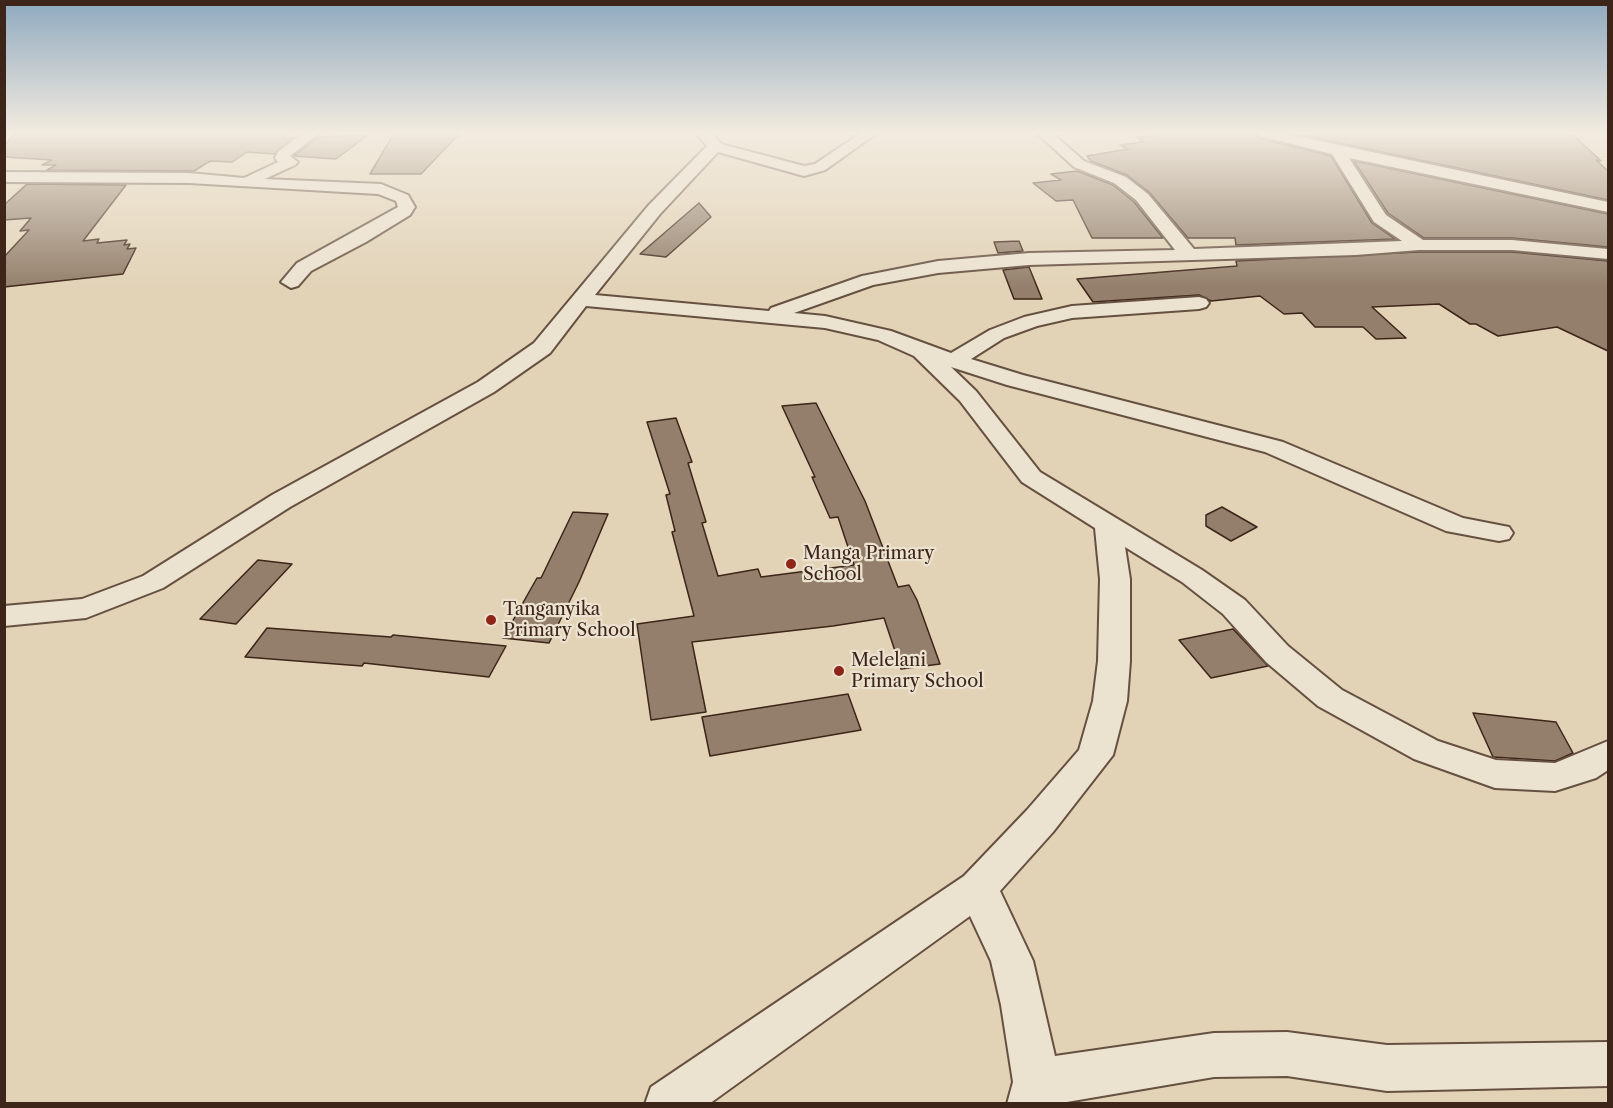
<!DOCTYPE html>
<html>
<head>
<meta charset="utf-8">
<style>
	body { margin:0 }
	#map { position:relative; width:1613px; height:1108px; overflow:hidden; background:#e2d3b7; font-family:"Libre Caslon Text",serif }
	canvas { display:block }
	.frame { position:absolute; inset:0; border:6px solid #3d2519; pointer-events:none }
</style>
</head>
<body>
<div id="map">
<canvas width="1613" height="1108"></canvas>
<div class="frame"></div>
</div>
<script>
const context = document.querySelector('canvas').getContext('2d');
context.lineJoin = 'round';
function fillPath(path, color) { context.fillStyle = color; context.fill(path, 'evenodd'); }
const poly = rows => new Path2D(rows.map(r => 'M' + r).join(''));
function strokePath(path, color, width, dash) { context.strokeStyle = color; context.lineWidth = width; context.lineCap = dash ? 'butt' : 'round'; context.setLineDash(dash || []); context.stroke(path); }
function drawText(font, color, halo, rows, align = 'center') {
  context.font = font + ' "Libre Caslon Text",serif'; context.lineWidth = 4.5; context.setLineDash([]); context.textBaseline = 'middle'; context.strokeStyle = halo; context.fillStyle = color; for (const [text, x, y, turn = 0] of rows) {
    context.save(); context.translate(x, y); context.rotate((+turn || 0) * Math.PI / 180); context.textAlign = isNaN(turn) ? turn : align; if (halo) context.strokeText(text, 0, 0); context.fillText(text, 0, 0); context.restore();
  }
}
const building = poly([
	[24,133,288,133,284,138,293,138,274,154,247,152,232,162,210,161,194,171,47,170,56,165,42,165,52,160,4,157,4,146,14,134,24,133],
	[394,133,460,133,421,174,370,174,394,133],
	[1151,133,1256,133,1259,138,1331,156,1372,223,1395,239,1236,245,1235,238,1188,238,1149,192,1127,175,1091,161,1087,156,1128,149,1120,145,1143,142,1137,137,1154,136,1151,133],
	[1293,133,1571,133,1601,161,1596,160,1608,171,1608,200,1293,133],
	[368,135,336,159,294,156,318,137,368,135],
	[1354,161,1608,214,1608,247,1512,238,1424,238,1388,213,1354,161],
	[1077,171,1113,185,1134,202,1163,238,1092,238,1073,200,1056,201,1033,183,1061,180,1051,174,1077,171],
	[27,184,126,185,83,241,99,239,97,243,127,240,124,245,130,244,127,249,136,248,123,274,4,287,4,257,29,230,20,231,31,218,4,220,4,205,27,184],
	[699,203,711,217,666,257,640,254,699,203],
	[1019,241,1023,251,998,253,994,242,1019,241],
	[1419,252,1512,252,1608,261,1608,351,1557,327,1498,336,1476,324,1470,324,1439,304,1372,307,1406,338,1376,339,1363,327,1315,327,1302,313,1284,314,1260,296,1211,301,1199,295,1093,302,1077,279,1237,266,1236,261,1419,252],
	[1029,267,1042,299,1014,299,1003,270,1029,267],
	[816,403,865,501,898,587,909,585,917,600,940,664,901,669,884,618,833,626,692,642,706,712,651,720,637,624,694,616,672,532,675,531,666,495,670,494,647,422,676,418,692,462,688,463,706,522,702,523,718,576,758,569,761,577,854,565,838,517,830,518,812,477,815,477,782,406,816,403],
	[1222,507,1257,527,1231,541,1206,526,1206,515,1222,507],
	[573,512,608,514,579,582,549,643,503,638,537,578,541,578,573,512],
	[258,560,292,564,236,624,200,619,258,560],
	[267,628,391,637,393,635,506,646,489,677,364,663,362,666,245,657,267,628],
	[1233,629,1268,666,1211,678,1179,640,1233,629],
	[848,694,861,730,710,756,702,717,848,694],
	[1473,713,1556,722,1573,753,1555,761,1493,757,1473,713]
]);
fillPath(building, '#937f6b');
strokePath(building, '#3d2519', 1.5);
const minor = poly([
	[303,133,319,133,290,156,298,162,295,165,265,179,381,184,408,195,415,207,410,215,366,242,311,271,298,286,291,288,281,282,297,263,398,207,396,201,378,194,189,183,4,182,4,172,189,173,244,178,278,162,275,158,278,152,303,133],
	[696,133,712,133,721,144,804,166,815,164,861,133,877,133,825,170,804,176,718,152,660,214,595,295,769,311,771,308,862,276,938,261,1029,253,1175,250,1136,200,1114,183,1074,167,1037,133,1052,133,1084,161,1126,177,1148,194,1194,249,1402,241,1374,222,1332,154,1260,136,1258,133,1282,133,1608,202,1608,212,1349,158,1386,215,1423,240,1512,240,1608,249,1608,259,1512,250,1419,250,1356,255,1029,265,938,273,873,285,794,313,825,316,891,331,951,353,990,330,1024,317,1072,306,1199,297,1206,299,1209,303,1206,307,1199,309,1072,318,1037,326,1004,338,971,359,1023,375,1283,442,1463,518,1509,527,1513,533,1509,539,1499,541,1446,531,1265,452,1007,385,951,367,976,391,1040,472,1202,570,1245,600,1288,646,1342,690,1438,741,1496,760,1555,763,1608,741,1608,770,1596,778,1555,791,1495,788,1414,759,1318,706,1266,662,1223,614,1182,582,1125,547,1130,579,1130,661,1127,701,1113,755,1053,832,1000,891,1033,961,1055,1056,1214,1033,1287,1032,1387,1045,1608,1042,1608,1086,1387,1091,1287,1076,1214,1077,1055,1104,1007,1104,1013,1082,1001,1005,991,961,970,916,709,1104,645,1104,651,1087,964,876,1027,810,1079,750,1093,701,1098,661,1100,579,1095,528,1022,482,960,401,914,356,878,340,825,328,586,306,550,353,494,392,290,507,163,588,86,618,4,626,4,606,82,599,143,576,272,495,478,382,534,343,648,206,707,146,696,133]
]);
strokePath(minor, '#665040', 4);
fillPath(minor, '#ece2d0');
const sky = context.createLinearGradient(0, 0, 0, 288);
sky.addColorStop(0, '#8fa9bf');
sky.addColorStop(0.46, '#f2ebdf');
sky.addColorStop(1, '#f2ebdf00');
context.fillStyle = sky;
context.fillRect(0, 0, 1613, 288);
for (const [x, y, r, color] of [
	[791,564,6,"#8f2418"],
	[491,620,6,"#8f2418"],
	[839,671,6,"#8f2418"]
]) { const dot = new Path2D(); dot.arc(x, y, r, 0, 2 * Math.PI); context.fillStyle = color; context.fill(dot); strokePath(dot, '#ece2d0', 2); }
drawText('18px', '#3d2519', '#ece2d0', [
	["Manga Primary",803,554],
	["School",803,575],
	["Tanganyika",503,610],
	["Primary School",503,631],
	["Melelani",851,661],
	["Primary School",851,682]
], 'left');
</script>
</body>
</html>
